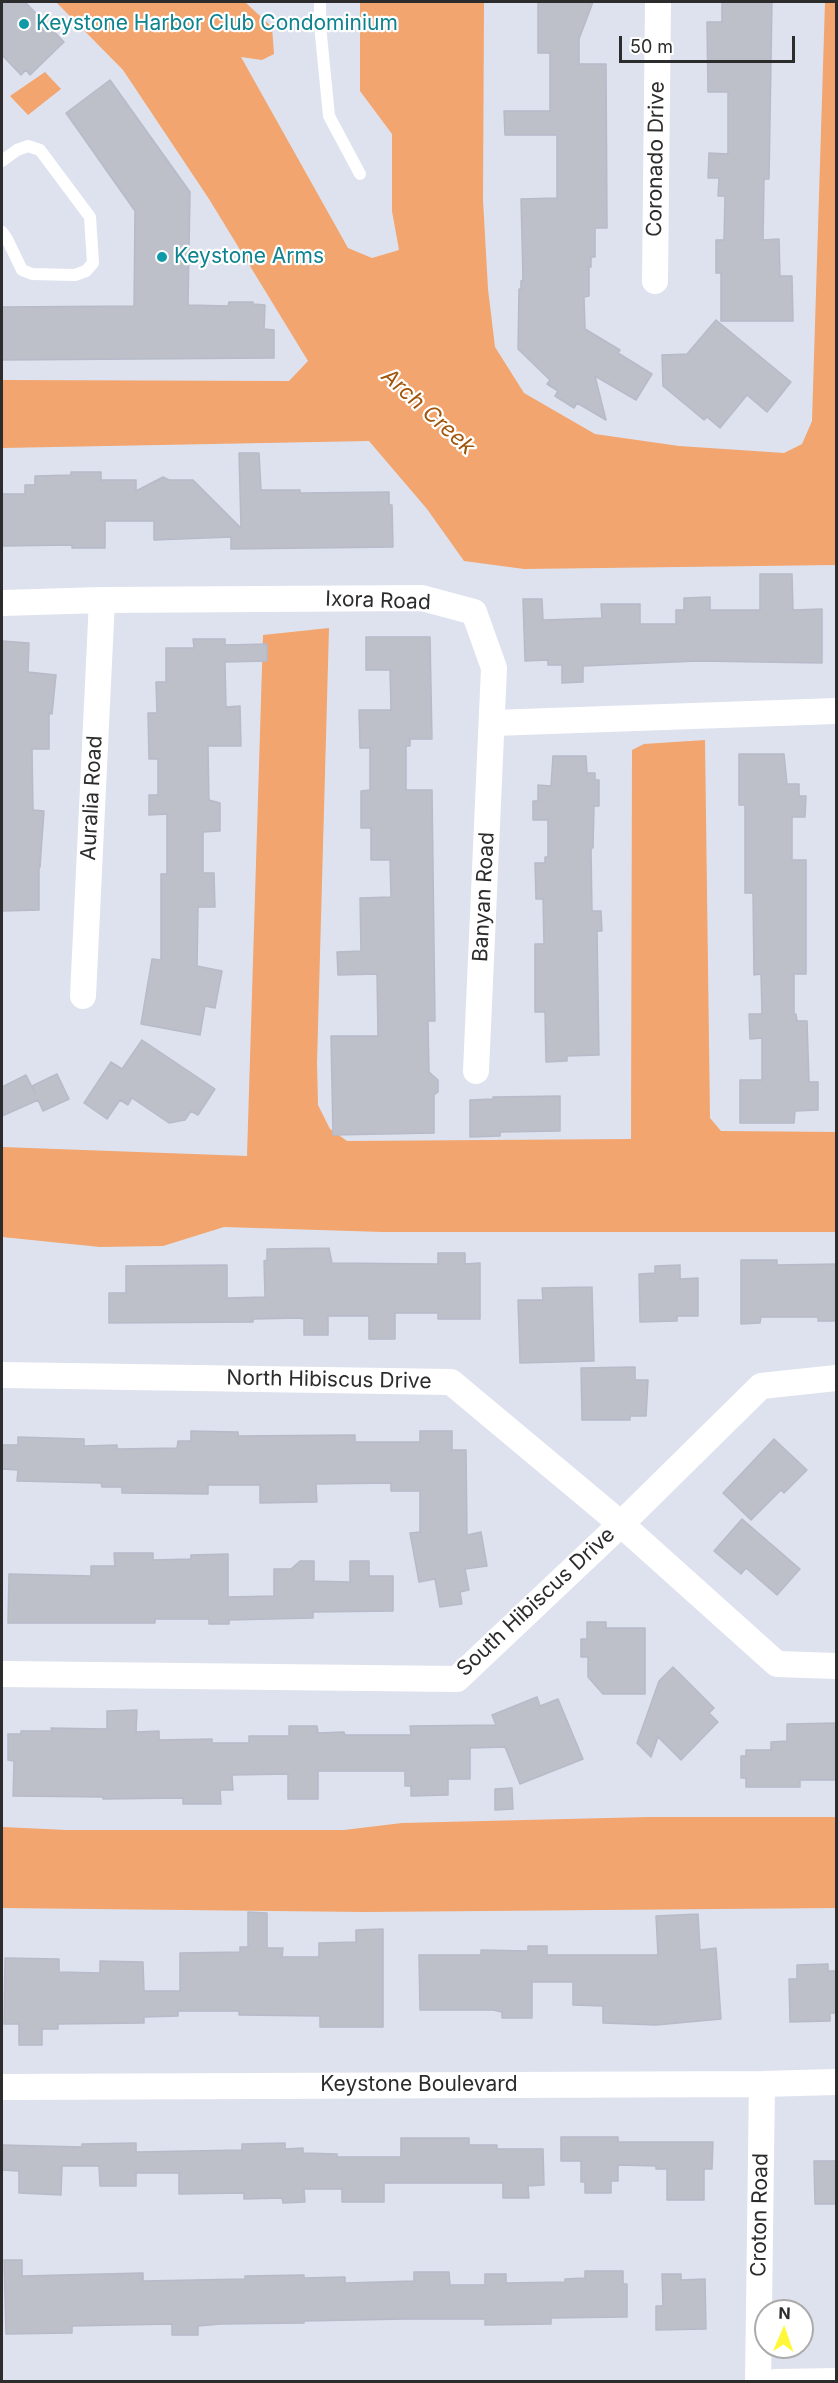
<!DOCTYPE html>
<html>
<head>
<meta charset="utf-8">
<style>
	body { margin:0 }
	#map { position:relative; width:838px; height:2383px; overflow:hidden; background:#dee2ee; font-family:Inter,sans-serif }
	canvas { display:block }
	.frame { position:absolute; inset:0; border:3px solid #2c2c2c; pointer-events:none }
	.north { position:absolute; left:754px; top:2299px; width:60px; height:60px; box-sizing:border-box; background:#fff; border:2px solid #ababab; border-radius:50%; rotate:2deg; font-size:16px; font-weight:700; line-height:24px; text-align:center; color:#2c2c2c }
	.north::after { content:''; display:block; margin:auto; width:21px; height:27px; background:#fff83a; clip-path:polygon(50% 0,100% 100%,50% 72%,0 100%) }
	.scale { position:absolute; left:619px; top:36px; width:176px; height:27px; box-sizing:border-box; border:3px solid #2c2c2c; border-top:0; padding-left:8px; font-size:18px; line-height:21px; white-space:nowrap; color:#2c2c2c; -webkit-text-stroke:4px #fff; paint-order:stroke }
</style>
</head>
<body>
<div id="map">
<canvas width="838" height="2383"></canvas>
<div class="frame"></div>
<div class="north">N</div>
<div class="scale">50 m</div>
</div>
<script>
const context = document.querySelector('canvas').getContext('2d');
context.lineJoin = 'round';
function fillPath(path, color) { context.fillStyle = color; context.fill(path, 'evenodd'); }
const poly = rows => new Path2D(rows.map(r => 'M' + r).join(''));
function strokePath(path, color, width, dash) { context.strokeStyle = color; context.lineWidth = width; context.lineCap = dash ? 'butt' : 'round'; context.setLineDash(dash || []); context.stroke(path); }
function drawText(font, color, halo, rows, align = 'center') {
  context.font = font + ' Inter,sans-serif'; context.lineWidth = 4.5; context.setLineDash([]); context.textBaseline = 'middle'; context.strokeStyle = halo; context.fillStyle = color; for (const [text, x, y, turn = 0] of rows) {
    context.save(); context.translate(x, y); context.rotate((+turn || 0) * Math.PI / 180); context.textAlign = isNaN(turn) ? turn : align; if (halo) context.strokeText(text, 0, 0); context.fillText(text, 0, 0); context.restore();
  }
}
fillPath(poly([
	[56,2,245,2,272,27,274,54,262,60,241,57,348,248,372,258,399,250,392,211,392,134,360,91,360,2,484,2,483,200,488,289,495,347,524,393,595,434,679,446,784,453,802,444,812,421,825,2,836,2,836,565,524,569,464,561,427,509,369,441,2,448,2,380,289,381,308,361,209,199,123,70],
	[45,72,61,89,28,115,10,96],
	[329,628,317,1063,318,1105,330,1129,347,1141,631,1139,632,750,644,744,705,740,710,1118,721,1131,836,1132,836,1232,383,1232,224,1227,163,1246,100,1247,2,1237,2,1147,247,1156,263,635],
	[649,1817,836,1817,836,1908,366,1912,2,1908,2,1827,67,1830,344,1830,402,1823]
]), '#f2a56e');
const building = poly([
	[2,2,25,2,64,42,30,75,26,70,21,75,2,55,2,2],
	[538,2,593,2,579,39,579,64,606,64,607,228,595,228,595,257,591,257,591,267,589,267,589,296,584,297,585,329,620,350,618,353,652,374,636,400,595,376,606,420,577,403,574,408,555,396,558,391,547,384,550,380,518,349,519,289,521,289,521,281,523,280,521,199,557,198,557,135,505,135,504,111,550,111,550,53,538,53,538,2],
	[722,2,772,2,769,179,764,179,763,240,779,239,780,276,792,276,793,321,721,321,721,273,716,273,716,240,724,240,725,196,718,196,719,178,708,178,709,153,728,154,728,92,708,92,707,22,722,22,722,2],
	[110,80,190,192,188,305,228,306,229,302,253,302,253,304,265,305,264,329,274,330,274,358,2,360,2,307,134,306,135,211,66,113,110,80],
	[716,320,791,382,767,412,747,395,720,428,707,417,704,420,663,386,662,355,687,354,716,320],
	[239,453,259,453,261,490,300,490,300,493,389,492,389,505,392,505,393,547,231,549,231,537,154,540,154,521,105,521,105,548,72,548,72,545,2,546,2,494,25,494,25,485,35,485,35,476,71,475,71,472,101,472,101,480,136,480,136,491,163,477,169,480,193,480,241,528,239,453],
	[760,574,792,574,793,610,822,609,822,663,698,661,583,666,583,682,562,683,562,665,548,665,548,660,525,661,523,599,542,599,543,620,602,618,601,604,640,604,640,624,676,624,676,610,684,610,684,598,710,597,710,610,760,610,760,574],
	[366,637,430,637,432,739,410,739,410,746,406,746,406,790,432,790,435,1021,428,1021,429,1072,438,1080,438,1092,434,1095,434,1133,333,1135,331,1036,378,1036,377,974,338,975,337,952,361,951,360,898,391,897,390,860,371,860,371,828,361,828,361,791,370,790,370,748,360,748,359,710,391,710,390,670,366,670,366,637],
	[193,639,225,639,225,645,267,644,267,661,225,662,226,707,240,706,241,746,208,746,209,800,220,803,220,831,203,832,203,873,214,873,215,907,198,907,197,966,222,971,215,1008,205,1006,200,1035,141,1024,152,959,161,960,161,874,167,874,167,814,149,815,149,795,158,795,158,759,149,759,148,713,157,713,156,682,166,682,166,648,194,648,193,639],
	[2,641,29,643,28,672,56,675,52,714,49,713,49,749,32,749,33,810,44,811,40,867,39,867,39,910,2,911,2,641],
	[739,754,784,754,787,784,799,784,799,796,806,796,805,817,792,817,792,860,806,860,806,974,794,974,794,1015,796,1014,797,1021,807,1021,809,1082,818,1082,818,1110,795,1111,794,1123,740,1123,740,1080,762,1080,762,1038,750,1039,749,1014,762,1014,761,974,754,975,753,893,745,893,745,805,739,805,739,754],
	[553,756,586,756,587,773,595,773,595,780,599,780,599,806,594,806,593,848,591,848,592,911,601,911,602,931,597,931,599,1055,567,1056,567,1061,546,1062,545,1012,535,1012,535,944,544,944,543,899,536,899,535,863,545,863,545,857,548,857,548,820,533,820,533,801,538,801,538,785,551,786,553,756],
	[142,1040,215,1089,198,1115,191,1111,185,1120,169,1123,132,1098,128,1105,120,1100,107,1119,84,1103,111,1062,122,1069,142,1040],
	[57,1074,69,1099,43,1111,38,1100,2,1116,2,1087,26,1075,35,1093,32,1086,57,1074],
	[560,1096,560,1131,500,1132,500,1136,470,1137,470,1100,493,1099,493,1097,560,1096],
	[329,1248,332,1263,438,1264,438,1253,465,1253,465,1264,480,1263,480,1319,438,1319,438,1313,395,1313,395,1339,369,1339,369,1316,328,1316,328,1335,304,1335,304,1319,299,1318,253,1319,253,1322,109,1323,109,1293,126,1293,126,1266,227,1265,227,1298,265,1297,264,1261,267,1260,267,1249,329,1248],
	[741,1260,777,1260,777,1265,837,1264,837,1321,818,1321,818,1317,761,1317,760,1323,741,1324,741,1260],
	[680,1265,680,1279,698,1278,698,1316,677,1316,677,1321,640,1322,639,1274,655,1273,655,1266,680,1265],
	[592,1287,594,1361,520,1363,518,1300,543,1300,542,1288,592,1287],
	[635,1367,635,1380,648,1380,646,1416,630,1416,630,1420,582,1420,581,1368,635,1367],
	[191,1431,238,1432,238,1436,355,1435,355,1442,420,1442,420,1431,452,1431,452,1450,466,1450,467,1535,481,1532,487,1566,465,1569,469,1590,460,1592,462,1604,440,1607,435,1579,419,1582,410,1533,420,1532,420,1491,391,1491,391,1483,316,1484,317,1502,260,1503,260,1485,208,1485,208,1494,122,1493,122,1487,102,1487,101,1483,17,1481,18,1470,2,1469,2,1445,18,1445,18,1437,84,1439,84,1446,117,1445,117,1449,177,1448,178,1441,191,1441,191,1431],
	[774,1439,807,1470,784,1493,781,1490,751,1520,723,1493,774,1439],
	[742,1519,800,1569,777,1595,746,1568,741,1574,714,1551,742,1519],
	[114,1553,153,1553,153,1560,191,1559,191,1555,228,1554,228,1597,274,1596,274,1569,291,1569,300,1561,314,1561,314,1581,350,1582,350,1561,369,1561,369,1576,393,1576,393,1611,313,1612,313,1618,229,1620,229,1624,209,1624,209,1619,155,1619,155,1623,8,1623,9,1574,91,1576,91,1566,115,1566,114,1553],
	[587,1622,606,1622,606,1628,645,1628,645,1694,603,1694,588,1677,588,1657,581,1657,581,1639,587,1639,587,1622],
	[673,1667,714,1708,709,1713,718,1722,681,1760,658,1737,651,1757,637,1743,659,1681,673,1667],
	[537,1697,540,1706,558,1699,583,1759,520,1784,505,1747,470,1748,470,1779,448,1779,448,1795,411,1796,411,1786,405,1786,405,1771,318,1771,318,1799,288,1799,288,1774,232,1775,233,1790,220,1790,221,1804,183,1804,183,1798,103,1799,103,1797,13,1796,14,1761,8,1760,8,1734,21,1734,21,1731,52,1731,51,1728,107,1729,107,1711,137,1710,136,1732,159,1731,159,1740,212,1739,212,1743,249,1743,249,1736,289,1736,289,1726,317,1726,318,1733,344,1732,345,1735,411,1735,410,1726,496,1725,492,1715,537,1697],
	[837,1723,837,1780,800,1780,800,1787,746,1787,746,1778,741,1778,741,1756,746,1756,746,1750,771,1750,771,1742,787,1741,787,1724,837,1723],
	[512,1788,513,1809,495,1810,495,1789,512,1788],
	[248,1912,267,1913,267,1948,283,1948,282,1957,319,1957,319,1943,356,1942,356,1930,383,1929,383,2027,320,2027,320,2016,239,2015,239,2011,178,2011,178,2016,144,2017,144,2023,58,2024,58,2029,42,2029,42,2045,19,2045,19,2024,4,2024,5,1958,59,1959,59,1972,100,1973,100,1961,143,1962,144,1991,180,1991,180,1953,240,1952,240,1947,248,1947,248,1912],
	[698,1914,700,1950,716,1948,721,2019,656,2025,603,2023,603,2006,573,2005,573,1982,532,1982,532,2018,502,2018,502,2012,493,2010,420,2010,419,1955,481,1955,481,1950,528,1951,528,1946,547,1946,547,1955,658,1955,656,1916,698,1914],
	[828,1964,828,1971,837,1971,837,2013,830,2013,830,2021,790,2022,789,1979,797,1979,797,1965,828,1964],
	[561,2137,618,2137,618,2142,713,2142,712,2169,704,2169,704,2200,667,2200,667,2169,656,2169,656,2166,618,2165,618,2181,611,2181,611,2193,585,2193,585,2182,581,2182,581,2161,561,2161,561,2137],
	[401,2138,469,2138,469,2145,497,2145,497,2149,543,2149,544,2185,528,2186,529,2198,503,2198,503,2183,384,2183,384,2202,342,2202,342,2189,304,2189,305,2202,283,2203,282,2198,244,2199,244,2193,179,2194,179,2173,136,2173,136,2186,100,2186,99,2166,62,2166,61,2195,19,2193,19,2171,2,2170,2,2145,82,2147,82,2144,136,2143,136,2152,242,2150,242,2144,285,2143,285,2149,303,2148,303,2153,337,2154,337,2157,401,2157,401,2138],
	[814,2161,837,2161,837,2204,815,2204,814,2161],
	[4,2260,22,2260,22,2276,143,2273,143,2281,245,2279,245,2276,304,2275,304,2278,345,2277,345,2283,414,2281,414,2272,449,2272,450,2285,485,2285,485,2274,506,2274,506,2283,565,2282,565,2279,585,2278,585,2271,623,2271,623,2284,627,2284,627,2317,551,2318,551,2324,485,2325,485,2319,405,2319,304,2321,304,2323,220,2324,198,2326,198,2335,172,2335,172,2324,72,2326,72,2333,6,2334,4,2260],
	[662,2274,681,2274,681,2280,705,2279,706,2329,656,2330,656,2306,663,2306,662,2274]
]);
fillPath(building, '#bdbfc9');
strokePath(building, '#b7bbc9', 1.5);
strokePath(poly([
	[320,2,320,25,329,116,360,174],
	[2,161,17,150,28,146,40,150,90,217,93,263,86,271,75,275,32,274,22,270,7,239,2,232]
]), '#fff', 12);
strokePath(poly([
	[655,281,658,2],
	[2,603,102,600,422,598,474,612,494,668,476,1071],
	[493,723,836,711],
	[83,996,102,600],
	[2,1375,451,1382,621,1524,777,1664,836,1666],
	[2,1674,457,1679,621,1524,761,1386,836,1378],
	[2,2087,762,2084,836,2082],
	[758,2382,762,2084],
	[776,2382,836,2381]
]), '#fff', 26);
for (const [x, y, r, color] of [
	[24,24,6,"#0f9aa8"],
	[162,257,6,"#0f9aa8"]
]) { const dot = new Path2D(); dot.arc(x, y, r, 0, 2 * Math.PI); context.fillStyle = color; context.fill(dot); strokePath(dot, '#fff', 2); }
drawText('21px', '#0d838f', '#fff', [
	["Keystone Harbor Club Condominium",36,24],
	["Keystone Arms",174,257]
], 'left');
drawText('21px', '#2c2c2c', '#fff', [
	["Coronado Drive",656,159,-89],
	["Ixora Road",378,601,2],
	["Auralia Road",92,798,-87],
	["Banyan Road",484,897,-87],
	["North Hibiscus Drive",329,1380,1],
	["South Hibiscus Drive",536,1602,-43],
	["Keystone Boulevard",419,2085],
	["Croton Road",760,2215,-89]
]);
drawText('italic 22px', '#a2550a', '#fff', [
	["Arch Creek",428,412,42]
]);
</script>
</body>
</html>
